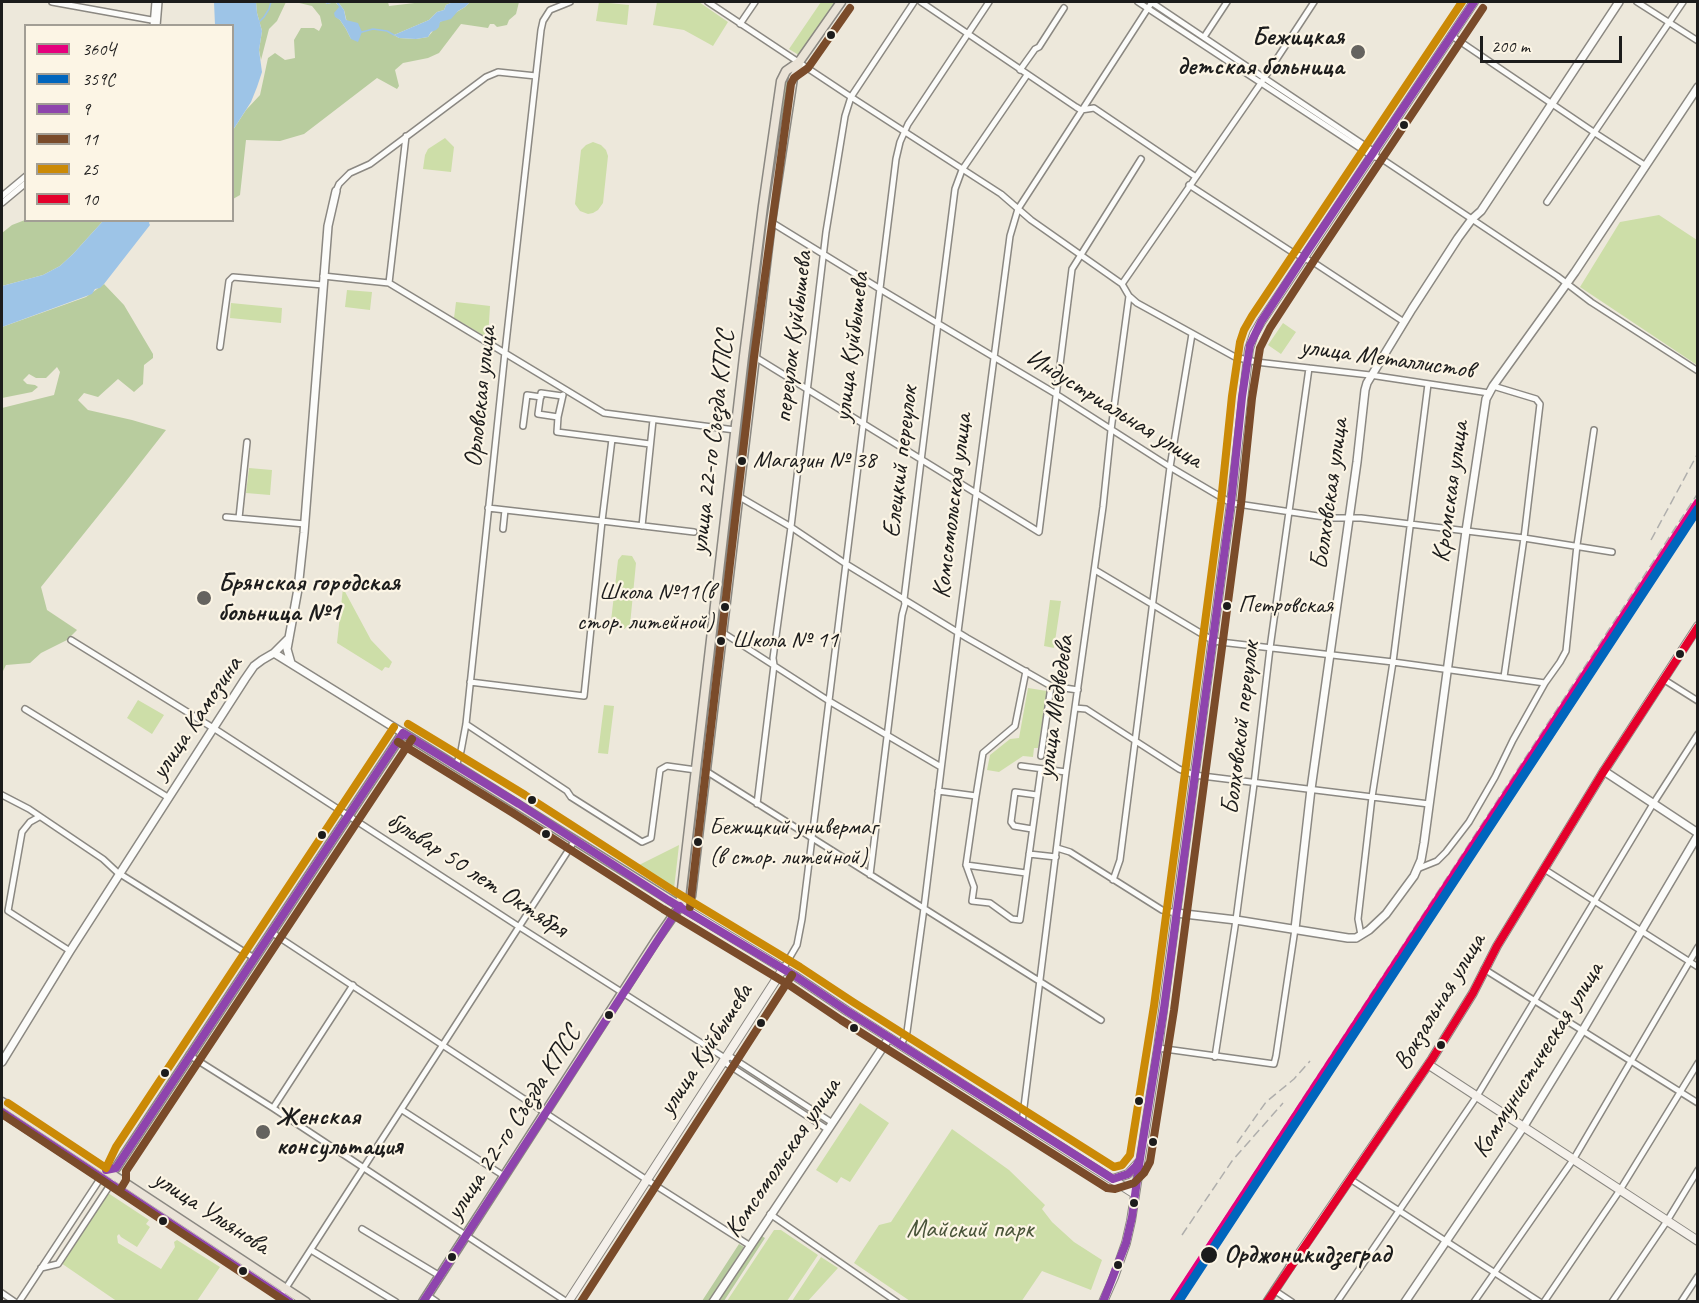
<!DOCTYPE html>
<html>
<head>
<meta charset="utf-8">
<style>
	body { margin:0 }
	#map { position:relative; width:1699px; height:1303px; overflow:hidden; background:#ede8db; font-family:Caveat,sans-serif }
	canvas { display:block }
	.frame { position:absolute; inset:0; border:3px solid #1c1c1c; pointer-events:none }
	.legend { position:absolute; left:24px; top:24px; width:210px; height:198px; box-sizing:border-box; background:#fcf5e5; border:2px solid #a29e95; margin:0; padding:8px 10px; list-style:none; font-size:18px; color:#1c1c1c }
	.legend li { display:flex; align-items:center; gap:12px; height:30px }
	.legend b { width:30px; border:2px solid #a29e95 }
	.scale { position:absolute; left:1480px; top:36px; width:142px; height:27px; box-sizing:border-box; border:3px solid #1c1c1c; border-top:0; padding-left:8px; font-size:18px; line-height:21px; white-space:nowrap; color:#1c1c1c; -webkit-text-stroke:4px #fcf5e5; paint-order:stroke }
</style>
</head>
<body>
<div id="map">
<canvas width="1699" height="1303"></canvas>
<div class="frame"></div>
<ul class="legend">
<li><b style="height:8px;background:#e5007d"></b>360Ч</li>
<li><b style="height:8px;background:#0065bd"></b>359С</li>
<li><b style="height:8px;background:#8e44ad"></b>9</li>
<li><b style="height:8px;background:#7a4b2a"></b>11</li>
<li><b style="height:8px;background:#cb8a06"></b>25</li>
<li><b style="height:8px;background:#e4002b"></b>10</li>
</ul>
<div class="scale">200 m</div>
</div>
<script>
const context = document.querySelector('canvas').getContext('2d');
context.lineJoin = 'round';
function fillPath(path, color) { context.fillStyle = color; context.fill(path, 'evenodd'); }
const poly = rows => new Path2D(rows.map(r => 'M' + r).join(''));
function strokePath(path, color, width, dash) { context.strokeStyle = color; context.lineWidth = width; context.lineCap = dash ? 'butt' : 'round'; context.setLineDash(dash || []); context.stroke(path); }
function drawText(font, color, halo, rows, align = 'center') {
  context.font = font + ' Caveat,sans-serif'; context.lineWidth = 4.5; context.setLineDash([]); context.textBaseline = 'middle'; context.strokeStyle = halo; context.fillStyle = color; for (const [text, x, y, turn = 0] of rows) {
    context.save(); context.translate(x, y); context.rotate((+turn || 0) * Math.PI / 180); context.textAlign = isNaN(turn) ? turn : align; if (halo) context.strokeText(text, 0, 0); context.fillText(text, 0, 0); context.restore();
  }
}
fillPath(poly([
	[599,2,629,5,627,25,596,21],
	[657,2,699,2,728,22,713,46,684,30,653,25],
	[821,2,841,2,802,57,789,49],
	[794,66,752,348,750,348,748,346,764,216,785,80],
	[445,138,454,147,451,172,423,169,425,155,428,149],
	[593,142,601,145,606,150,608,156,603,203,598,210,593,213,588,214,580,211,575,204,581,150,586,145],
	[1659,215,1697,240,1697,365,1580,287,1620,222],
	[347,290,372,292,370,310,345,307],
	[456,302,490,306,488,338,454,318],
	[231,303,282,308,281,323,230,318],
	[1283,323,1296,332,1281,354,1268,345],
	[749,359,752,361,704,761,703,761,700,759,748,360],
	[249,468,272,470,270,495,246,493],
	[622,555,632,556,636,563,630,625,624,629,619,630,614,627,611,621,618,560],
	[343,588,371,640,392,662,389,668,385,667,382,671,337,643],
	[1050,600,1061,601,1054,648,1044,646],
	[1028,688,1047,691,1038,748,1034,748,1033,757,1023,756,999,772,987,770,990,755,1010,739,1019,738],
	[138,700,164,715,152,734,127,718],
	[604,705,614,706,608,754,598,753],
	[679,845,674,889,637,866],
	[860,1103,889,1123,850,1182,841,1177,837,1183,816,1170],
	[952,1129,1009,1170,1045,1205,1042,1209,1052,1222,1074,1242,1102,1260,1091,1290,1042,1271,1021,1302,910,1301,854,1263,879,1225,891,1222],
	[108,1193,149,1220,146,1224,150,1227,137,1247,121,1237,119,1234,117,1236,118,1243,161,1269,175,1247,174,1242,177,1240,220,1267,197,1301,118,1302,61,1263],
	[774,1230,781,1230,818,1255,787,1301,727,1301],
	[821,1257,838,1268,808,1301,792,1301]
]), '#cddea8');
fillPath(poly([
	[256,2,286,2,277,21,269,29,261,60,259,50,262,31,257,13],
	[295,2,324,2,327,4,335,2,340,7,335,16,340,20,346,29,351,39,344,10,338,2,388,2,389,6,423,2,453,2,446,5,444,10,437,12,429,20,394,35,399,38,416,39,428,37,440,22,465,7,470,2,519,2,516,14,509,20,507,25,497,27,494,24,490,24,488,28,461,24,439,53,428,58,403,63,395,70,399,86,397,89,377,78,304,134,280,141,246,140,240,195,233,199,233,130,246,110,260,95,268,58,275,53,285,60,295,58,294,40,301,28,314,28,319,31,322,25,320,16,312,6],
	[25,220,26,220,103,221,73,254,60,266,43,275,2,286,2,233,12,225],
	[104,284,124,305,153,354,153,358,144,365,143,384,134,392,118,379,98,397,84,393,78,400,88,410,132,420,166,430,123,485,41,587,47,610,77,630,67,640,41,653,30,663,6,665,2,673,2,408,54,395,60,372,57,367,46,378,36,378,29,374,23,380,27,384,35,385,38,387,32,392,2,398,2,327,86,297],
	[760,1235,765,1238,724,1301,717,1302],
	[739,1244,744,1247,709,1301,702,1301]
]), '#b8cc9e');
fillPath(poly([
	[214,2,256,2,257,13,262,31,259,50,262,72,257,87,251,102,233,130,232,26,215,25],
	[324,2,338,2,344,10,346,20,358,23,362,32,358,42,351,39,346,29,340,20,335,17,334,13,339,7,336,2,327,4],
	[453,2,470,2,465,7,458,11,451,19,440,22,439,27,436,30,431,32,428,37,416,39,399,38,394,35,429,20,437,12,444,10,446,5],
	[103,221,150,221,149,223,150,225,104,284,100,288,95,289,92,294,2,327,2,286,43,275,60,266,73,254]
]), '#9dc4e7');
strokePath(poly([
	[259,22,264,17,269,9,271,2],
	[362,32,373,29,387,31,394,35]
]), '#9dc4e7', 1.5);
const minor = poly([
	[52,2,157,21],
	[708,2,851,97,1001,194,1031,220,1122,284,1129,296,1137,303,1235,357,1256,362,1370,375,1489,393],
	[921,2,1076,107,1081,110,1094,108,1196,177],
	[1138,2,1372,156,1382,159,1415,181,1557,276,1591,302,1698,371],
	[1151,2,1376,153],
	[1637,2,1698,41],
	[740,24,755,2],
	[153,26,155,2],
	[157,26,159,2],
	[1452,36,1595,133,1646,166],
	[1204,37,1227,2],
	[1020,70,1035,49,1039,47,1064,8],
	[1189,185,1292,252,1316,264,1404,322],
	[336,191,339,184,350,173,370,164,486,77,498,72,536,76],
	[2,196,26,176],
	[1547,202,1683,2],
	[2,203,26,183],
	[771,222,880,289,1056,394,1170,467,1231,503,1331,518,1361,518,1524,538,1612,552],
	[323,276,389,283,604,413,735,430],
	[389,283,406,136],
	[1122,284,1261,83,1314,2],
	[220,347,229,281,233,277,323,285],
	[755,357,1039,532,1072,269,1141,159],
	[1493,386,1536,399,1540,404,1524,538,1504,677],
	[562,396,541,393,538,414,558,417,557,432,612,439],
	[558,417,563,395],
	[523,426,527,395,541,397],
	[738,496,791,527,846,564,967,638,1051,686,1078,690],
	[488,508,602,521,612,439,650,444],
	[226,517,305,524],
	[239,518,247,442],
	[642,526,653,420],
	[503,529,505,510],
	[1095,570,1212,640,1220,642,1393,662,1545,683],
	[722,632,829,701,941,767],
	[71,640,218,731,518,926,725,1058,731,1057,831,1122],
	[1663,679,1698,701],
	[470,682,584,696,602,521,694,532],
	[1075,708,1086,709,1179,769,1194,775,1429,804],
	[25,709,169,798],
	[466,724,567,791,571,797,642,842,651,838,660,770,667,766,696,770],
	[1041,756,1051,686],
	[456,766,461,751,466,724,505,352,541,30,543,21,550,10,570,2],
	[1021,766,1066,772],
	[706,771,1101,1020],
	[938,791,976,796,966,865,1026,873],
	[2,795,29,809,103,859,117,872,254,958],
	[976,796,983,753,1015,726,1026,671],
	[757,804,774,665,773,658,791,527,826,232,845,116,851,97,914,2],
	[39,817,30,822,22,832,8,911,70,951],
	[1032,829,1014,826,1011,822,1015,792,1037,795],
	[1057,848,1070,852,1162,910,1176,913],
	[1029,854,1056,857],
	[966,865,974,887,972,901,990,903,1012,919,1020,920,1041,769],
	[1417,869,1437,861,1446,852,1469,822,1495,777,1513,740,1545,683,1560,662,1566,651,1577,545,1594,430],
	[1544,869,1698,967],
	[870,875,902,615,905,604,904,599,938,323,955,189,962,170,1027,75],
	[1113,880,1120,860,1170,467,1192,334],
	[271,932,647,1180,749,1245],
	[1361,935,1358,919,1372,797,1393,662,1428,384],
	[783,969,797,945,802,919,896,159,900,142,908,124,989,2],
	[1484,969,1698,1103],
	[901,1045,907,1032,924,908,958,632,1010,236,1018,209,1152,2],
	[1158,1048,1274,1064,1276,1056,1295,929],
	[189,1055,273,1108,567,1302],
	[1215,1057,1236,920,1254,784,1270,648,1309,368],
	[725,1058,727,1064,827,1129],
	[273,1108,353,985],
	[402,1110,504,1176],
	[1022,1123,1066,772,1103,507,1111,430,1129,296],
	[1350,1179,1540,1302],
	[770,1214,897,1302],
	[362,1229,440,1276],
	[311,1250,396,1302],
	[41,1268,58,1264,112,1182],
	[1274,1290,1292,1302],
	[284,1291,575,840],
	[2,1293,15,1302],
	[427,1295,437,1302],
	[19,1302,102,1176],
	[1337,1302,1477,1096,1653,804,1698,734],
	[1474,1302,1573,1160,1698,947],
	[1544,1302,1620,1190,1698,1063],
	[1612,1302,1667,1221,1698,1170],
	[1681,1302,1698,1276]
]);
const tertiary = poly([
	[274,653,403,733],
	[291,663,287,649,298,589,304,533,328,226,336,191],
	[1604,771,1698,833],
	[1176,913,1236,920,1348,938,1356,938,1369,930,1386,914,1414,876,1421,860,1424,843,1466,531,1486,399,1493,386,1575,272,1698,87],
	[1295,929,1311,789,1357,462,1365,390,1367,383,1412,309,1458,238,1472,219,1481,211,1619,2],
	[2,1062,70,951,245,679,254,666,262,660,274,653,289,638],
	[713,1302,889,1038],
	[1267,1302,1290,1267],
	[1405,1302,1524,1126,1583,1030,1698,835]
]);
const secondary = poly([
	[680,906,795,976,847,1011,1135,1194],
	[1429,1065,1698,1241],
	[1113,1179,1128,1174,1138,1163],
	[1290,1267,1432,1059,1473,993,1497,946,1602,774,1698,626],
	[568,1302,783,969],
	[1103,1302,1114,1277,1126,1243,1131,1221,1158,1048,1231,503,1249,349,1254,334,1261,322,1474,2]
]);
const primary = poly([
	[680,906,744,356,763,206,781,81,786,71,799,62,841,2],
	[2,1102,306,1302],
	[2,1112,291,1302],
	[116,1168,403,733,680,906],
	[423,1302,657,939,680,906,691,896,771,222,793,78,798,70,799,62]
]);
strokePath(minor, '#8b8882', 8);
strokePath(tertiary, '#8b8882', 10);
strokePath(secondary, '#8b8882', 10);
strokePath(primary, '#8b8882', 11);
strokePath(minor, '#fcfcfa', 5);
strokePath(tertiary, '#fcfcfa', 7);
strokePath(secondary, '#f5f1eb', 8);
strokePath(primary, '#eae3d7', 8);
strokePath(poly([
	[1651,540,1698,453],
	[1550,741,1596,670],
	[1237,1143,1266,1102,1294,1079,1310,1061],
	[1182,1235,1232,1161,1283,1103],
	[1170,1302,1698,493]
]), '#afaeac', 1.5, [9, 4.5]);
strokePath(poly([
	[403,733,519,804,668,900,795,976,847,1011,1113,1179,1128,1174,1136,1166,1140,1159,1164,1008,1231,503,1242,397,1250,345,1261,322,1306,253,1474,2],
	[2,1112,290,1302],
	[106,1170,116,1168,403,733],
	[423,1302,680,906],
	[1103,1302,1126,1243,1132,1217,1140,1159]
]), '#8e44ad', 8);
strokePath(poly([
	[398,742,513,813,663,909,789,985,841,1020,1107,1188,1115,1189,1134,1183,1144,1173,1150,1162,1174,1010,1241,504,1252,398,1260,348,1270,328,1315,259,1483,8],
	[690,907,754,357,791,84,794,78,808,68,850,8],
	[2,1114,286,1302],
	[120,1190,126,1180,126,1171,134,1159,412,739],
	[581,1302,792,975]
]), '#7a4b2a', 8);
strokePath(poly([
	[408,724,525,795,674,891,800,967,853,1002,1114,1167,1122,1165,1130,1155,1154,1006,1221,502,1232,396,1240,342,1244,330,1252,316,1462,2],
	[8,1103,106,1168,116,1147,394,727]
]), '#cb8a06', 8);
strokePath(poly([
	[1267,1302,1432,1059,1473,993,1497,946,1602,774,1698,627]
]), '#e4002b', 8);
strokePath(poly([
	[1174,1302,1698,503]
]), '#e5007d', 9);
strokePath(poly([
	[1178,1302,1698,509]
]), '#0065bd', 9);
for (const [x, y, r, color] of [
	[831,35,5,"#1c1c1c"],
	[1358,52,8,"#65635f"],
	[1404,125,5,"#1c1c1c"],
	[742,461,5,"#1c1c1c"],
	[204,598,8,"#65635f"],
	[1227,606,5,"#1c1c1c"],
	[725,607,5,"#1c1c1c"],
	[721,641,5,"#1c1c1c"],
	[1680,654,5,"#1c1c1c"],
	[532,800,5,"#1c1c1c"],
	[546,834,5,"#1c1c1c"],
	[322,835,5,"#1c1c1c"],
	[698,842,5,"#1c1c1c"],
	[609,1015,5,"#1c1c1c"],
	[761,1023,5,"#1c1c1c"],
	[854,1028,5,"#1c1c1c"],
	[1441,1045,5,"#1c1c1c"],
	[165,1073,5,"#1c1c1c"],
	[1139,1101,5,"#1c1c1c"],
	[263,1132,8,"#65635f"],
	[1153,1142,5,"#1c1c1c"],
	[1134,1203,5,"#1c1c1c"],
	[163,1221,5,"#1c1c1c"],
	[1209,1255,9,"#1c1c1c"],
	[452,1257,5,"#1c1c1c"],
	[1118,1265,5,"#1c1c1c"],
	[243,1271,5,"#1c1c1c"]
]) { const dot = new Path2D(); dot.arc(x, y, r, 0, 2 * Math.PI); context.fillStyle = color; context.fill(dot); strokePath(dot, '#fcf5e5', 2); }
drawText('24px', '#1c1c1c', '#fcf5e5', [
	["Магазин № 38",753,461],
	["Школа №11(в",714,593,"right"],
	["стор. литейной)",714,623,"right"],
	["Петровская",1238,606],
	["Школа № 11",732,641],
	["Бежицкий универмаг",709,828],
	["(в стор. литейной)",709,858]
], 'left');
drawText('bold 26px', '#1c1c1c', '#fcf5e5', [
	["Бежицкая",1344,37,"right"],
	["детская больница",1344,67,"right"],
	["Брянская городская",218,583],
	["больница №1",218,613],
	["Женская",276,1117],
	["консультация",276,1147]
], 'left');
drawText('26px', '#1c1c1c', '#fcf5e5', [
	["переулок Куйбышева",794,337,-83],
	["улица Куйбышева",852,347,-83],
	["улица Металлистов",1387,359,8],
	["Орловская улица",481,397,-84],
	["Индустриальная улица",1114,409,32],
	["улица 22-го Съезда КПСС",713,442,-83],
	["Елецкий переулок",901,462,-83],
	["Кромская улица",1451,492,-82],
	["Болховская улица",1330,494,-82],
	["Комсомольская улица",953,506,-83],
	["улица Медведева",1056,707,-82],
	["улица Камозина",197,718,-56],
	["Болховской переулок",1241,728,-83],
	["бульвар 50 лет Октября",477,875,33],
	["Вокзальная улица",1440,1002,-59],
	["улица Куйбышева",706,1050,-57],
	["Коммунистическая улица",1538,1060,-58],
	["улица 22-го Съезда КПСС",514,1123,-57],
	["Комсомольская улица",783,1158,-56],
	["улица Ульянова",211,1213,33]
]);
drawText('26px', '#495439', '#fcf5e5', [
	["Майский парк",970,1230]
]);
drawText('bold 26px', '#1c1c1c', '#fcf5e5', [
	["Орджоникидзеград",1224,1255]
], 'left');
</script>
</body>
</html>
